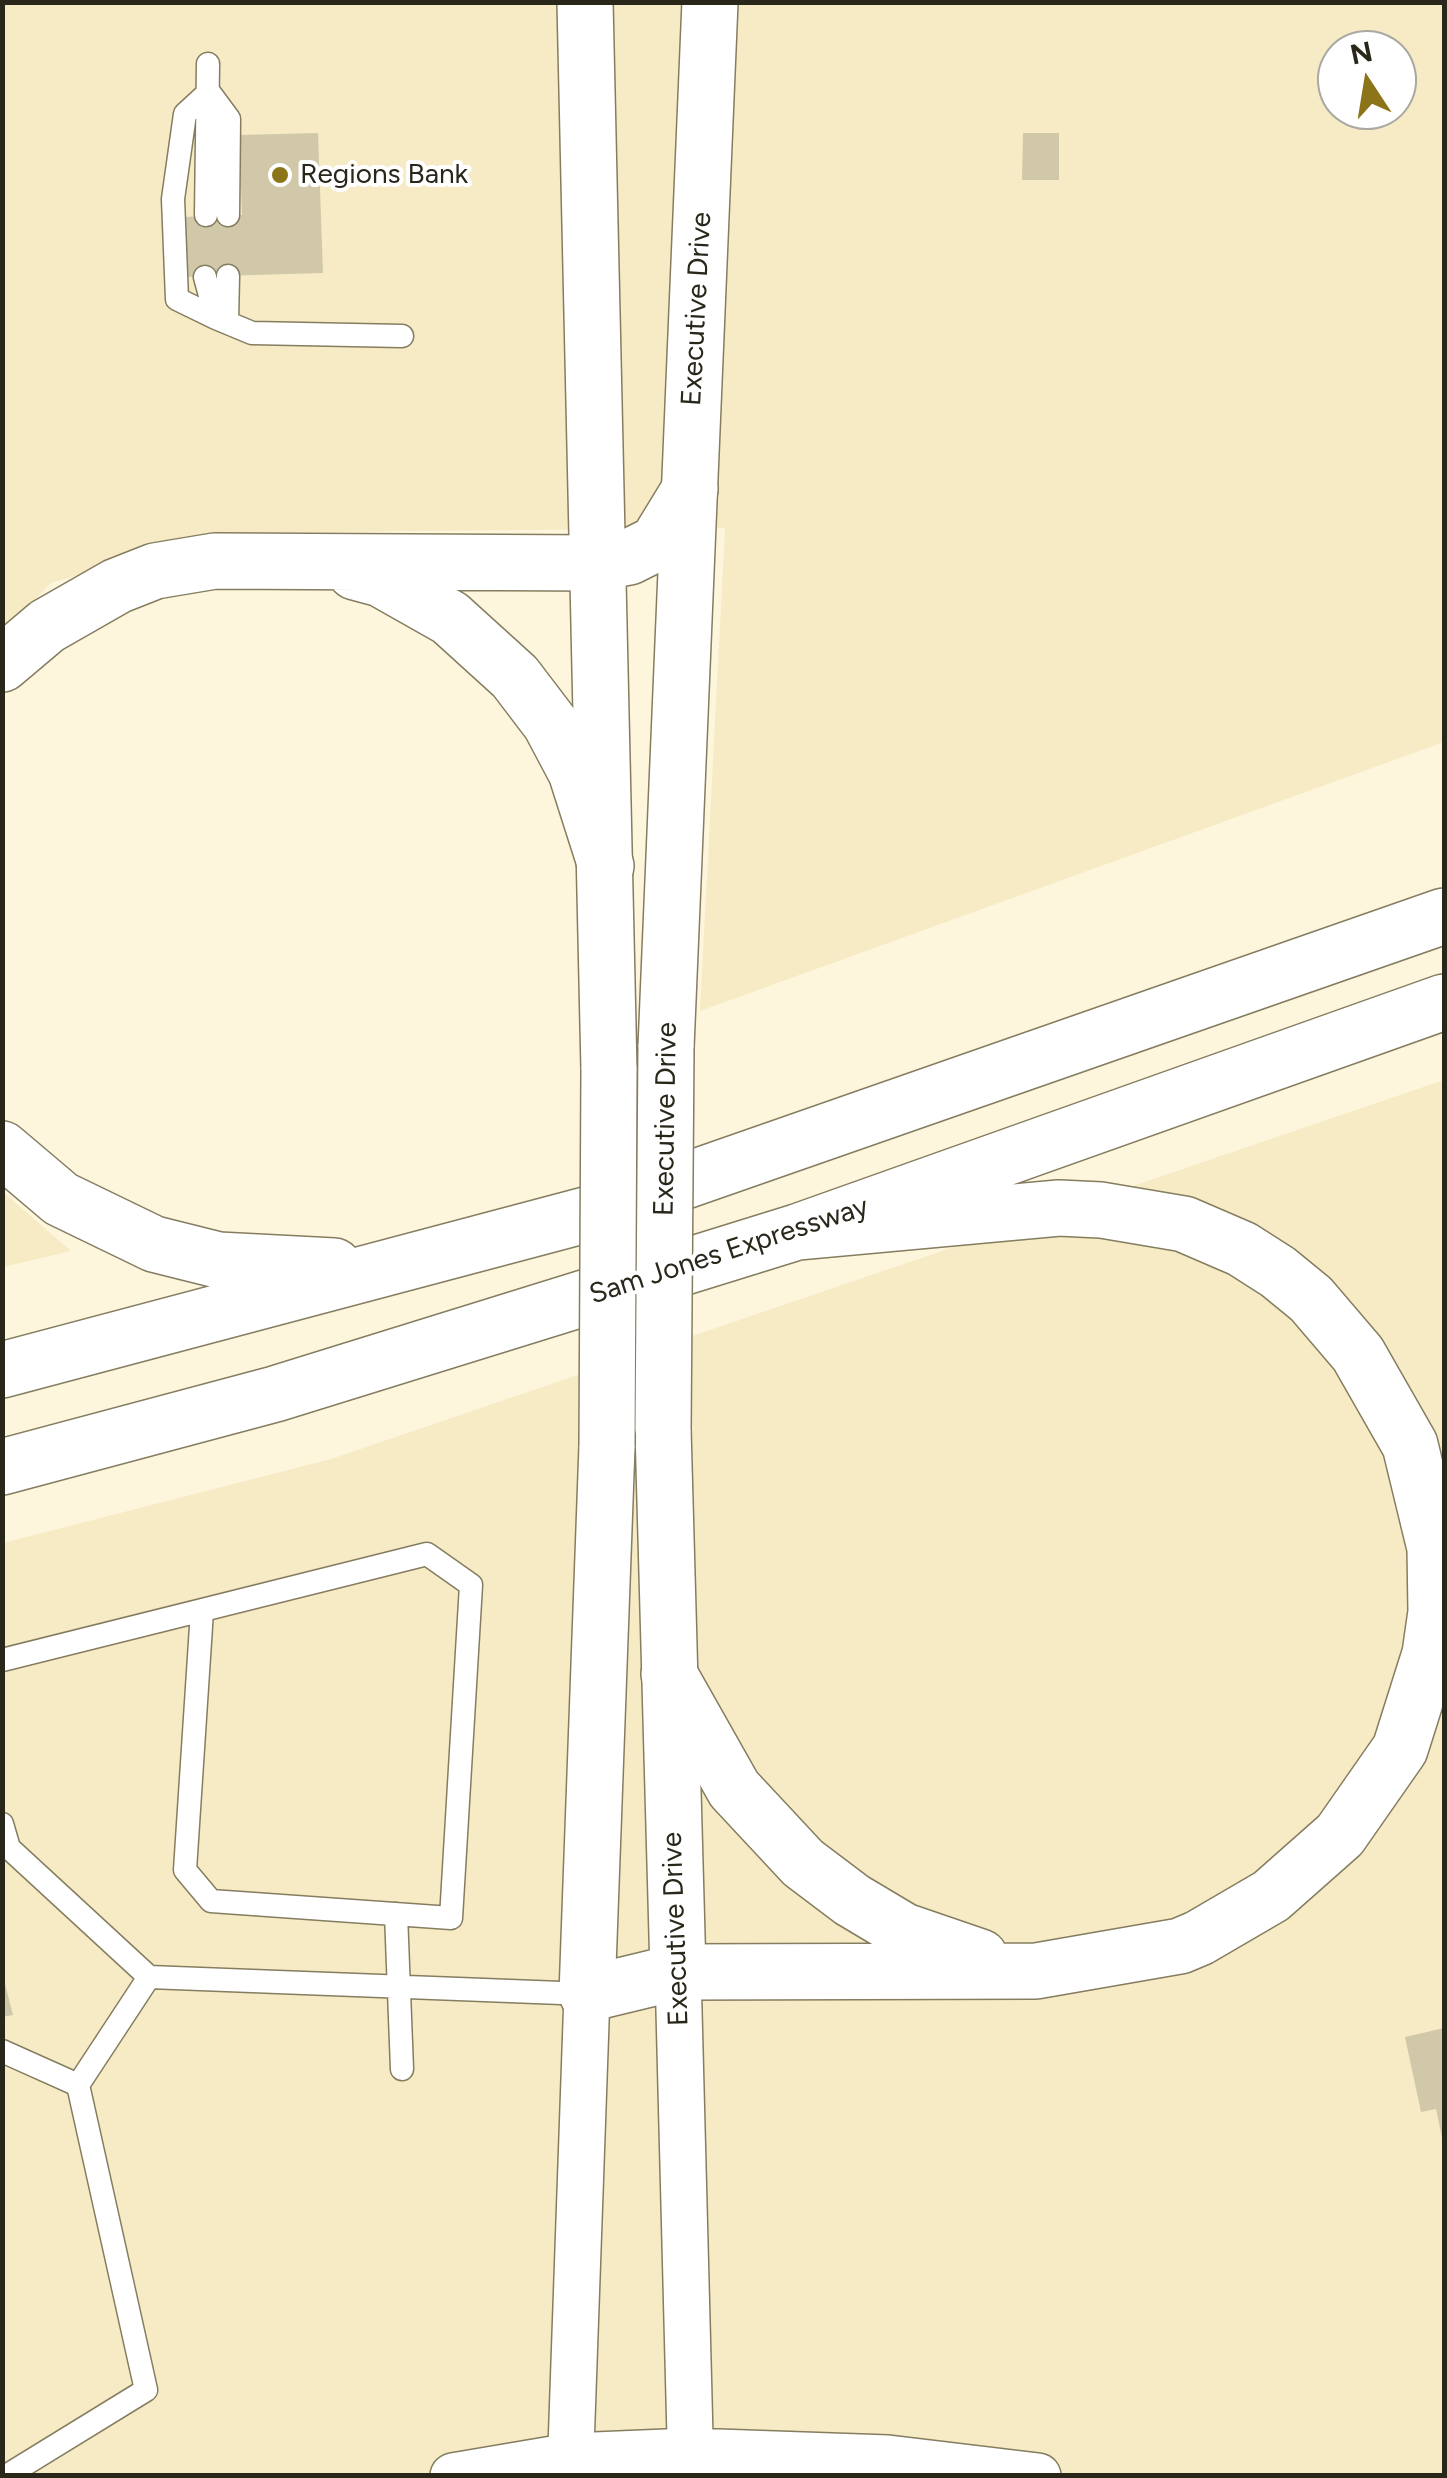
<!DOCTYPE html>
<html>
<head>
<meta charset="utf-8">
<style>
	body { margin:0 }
	#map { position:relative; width:1447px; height:2478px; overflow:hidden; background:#fdf6dd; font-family:Figtree,sans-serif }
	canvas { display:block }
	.frame { position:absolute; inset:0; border:5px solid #29261a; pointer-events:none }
	.north { position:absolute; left:1317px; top:30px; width:100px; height:100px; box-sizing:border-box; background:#fff; border:2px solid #a9a8a3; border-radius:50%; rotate:348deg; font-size:28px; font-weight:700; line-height:40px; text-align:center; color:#29261a }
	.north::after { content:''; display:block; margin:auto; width:35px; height:45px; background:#8c7519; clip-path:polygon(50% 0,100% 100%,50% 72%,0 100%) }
</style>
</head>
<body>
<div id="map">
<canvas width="1447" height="2478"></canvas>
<div class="frame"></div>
<div class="north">N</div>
</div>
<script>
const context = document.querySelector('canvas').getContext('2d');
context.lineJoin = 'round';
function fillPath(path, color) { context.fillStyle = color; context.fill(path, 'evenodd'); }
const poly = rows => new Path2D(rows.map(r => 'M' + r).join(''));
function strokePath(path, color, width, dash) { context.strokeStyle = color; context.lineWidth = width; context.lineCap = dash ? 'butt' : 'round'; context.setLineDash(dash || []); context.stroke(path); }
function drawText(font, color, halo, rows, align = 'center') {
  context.font = font + ' Figtree,sans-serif'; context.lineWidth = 8; context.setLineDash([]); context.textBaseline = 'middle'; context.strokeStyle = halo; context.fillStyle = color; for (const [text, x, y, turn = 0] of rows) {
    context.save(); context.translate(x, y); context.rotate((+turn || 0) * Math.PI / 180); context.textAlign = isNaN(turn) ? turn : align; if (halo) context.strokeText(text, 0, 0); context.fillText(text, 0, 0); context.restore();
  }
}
fillPath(poly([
	[3,3,1444,3,1444,742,700,1011,725,528,219,533,51,583,3,632],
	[1337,50,1397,50,1397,110,1337,110],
	[1444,1080,1444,2475,3,2476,3,1543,331,1459],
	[3,1192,71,1251,3,1267]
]), '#f6ebc4');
fillPath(poly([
	[318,133,323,273,184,277,183,217,242,215,239,135],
	[1023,133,1059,133,1059,180,1022,180],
	[2,1972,13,2015,2,2017],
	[1444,2028,1444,2142,1443,2142,1436,2109,1421,2112,1405,2037]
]), '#d0c8a9');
const lane = poly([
	[206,215,208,64],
	[205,277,216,318,252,333,402,336],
	[216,318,177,299,173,199,185,114,209,92,229,119,228,215],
	[227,322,228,276],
	[2,1660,427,1554,471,1585,451,1918,211,1901,185,1870,202,1611],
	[2,1824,9,1848,149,1977,78,2085,146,2390,6,2476],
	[396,1914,402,2069],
	[149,1977,587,1994],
	[2,2051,78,2085]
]);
const street = poly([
	[678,1972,691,2476],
	[453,2476,571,2456,690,2451,888,2458,1038,2476],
	[570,2476,587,1994]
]);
const secondary = poly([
	[585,2,609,1070],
	[666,1047,710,2],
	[607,1446,587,1994,678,1972,663,1429]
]);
const highway = poly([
	[355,572,381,579,450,618,515,677,550,723,576,772,606,866],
	[2,664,47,626,117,586,155,571,215,561,597,563,629,557,657,543,690,489],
	[2,1149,61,1199,154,1244,218,1260,334,1266],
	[2,1370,593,1213,1444,916],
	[2,1467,275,1394,797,1232,1444,1002],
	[669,1674,734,1789,803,1863,852,1900,904,1931,980,1957],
	[678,1972,1036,1971,1180,1946,1199,1938,1271,1896,1340,1835,1400,1749,1430,1654,1436,1612,1435,1548,1410,1445,1358,1354,1311,1299,1278,1272,1242,1249,1184,1224,1101,1210,1059,1208,797,1232]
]);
strokePath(lane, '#857d60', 25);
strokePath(street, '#857d60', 48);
strokePath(secondary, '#857d60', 58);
strokePath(highway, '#857d60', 58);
strokePath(lane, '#fff', 22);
strokePath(street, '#fff', 45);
strokePath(secondary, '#fff', 55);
strokePath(highway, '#fff', 55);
const secondaryBridge = poly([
	[663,1429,666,1047],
	[607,1446,609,1070]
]);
strokePath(secondaryBridge, '#857d60', 58, []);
strokePath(secondaryBridge, '#fff', 55);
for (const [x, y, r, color] of [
	[280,175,10,"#8c7519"]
]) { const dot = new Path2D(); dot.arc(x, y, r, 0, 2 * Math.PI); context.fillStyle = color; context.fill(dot); strokePath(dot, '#fff', 4); }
drawText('28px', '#29261a', '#fff', [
	["Regions Bank",300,175]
], 'left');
drawText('28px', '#29261a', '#fff', [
	["Executive Drive",697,309,-87],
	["Executive Drive",666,1119,-89],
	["Sam Jones Expressway",729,1251,-18],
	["Executive Drive",676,1929,-92]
]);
</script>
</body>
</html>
